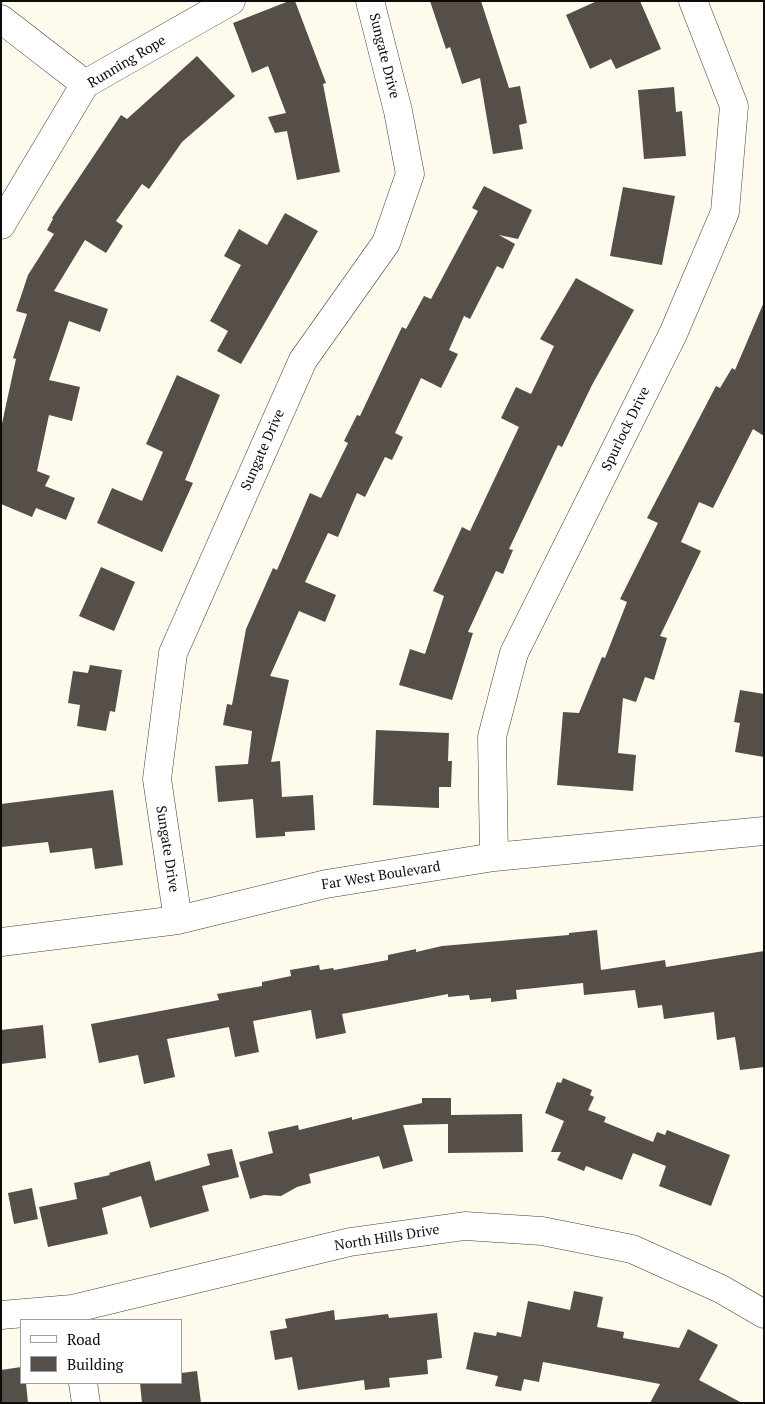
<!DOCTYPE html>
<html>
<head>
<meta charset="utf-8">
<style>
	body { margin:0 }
	#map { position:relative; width:765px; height:1404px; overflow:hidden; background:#fefbec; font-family:"PT Serif",serif }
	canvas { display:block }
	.frame { position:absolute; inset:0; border:2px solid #0c0c0c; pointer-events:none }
	.legend { position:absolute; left:20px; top:1319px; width:162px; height:65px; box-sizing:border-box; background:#fff; border:1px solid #9e9e9e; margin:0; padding:6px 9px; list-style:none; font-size:15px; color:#0c0c0c }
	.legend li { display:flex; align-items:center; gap:10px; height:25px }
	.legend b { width:25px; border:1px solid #9e9e9e }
</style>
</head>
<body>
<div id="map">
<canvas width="765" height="1404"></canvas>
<div class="frame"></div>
<ul class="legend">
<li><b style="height:6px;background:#fff"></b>Road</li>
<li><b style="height:14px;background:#554e49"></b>Building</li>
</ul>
</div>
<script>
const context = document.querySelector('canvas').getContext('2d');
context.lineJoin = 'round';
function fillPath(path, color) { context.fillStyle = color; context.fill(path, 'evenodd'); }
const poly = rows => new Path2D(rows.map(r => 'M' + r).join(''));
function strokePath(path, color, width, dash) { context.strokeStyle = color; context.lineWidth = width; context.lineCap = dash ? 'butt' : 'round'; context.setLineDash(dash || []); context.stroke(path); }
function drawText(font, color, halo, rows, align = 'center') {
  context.font = font + ' "PT Serif",serif'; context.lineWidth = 5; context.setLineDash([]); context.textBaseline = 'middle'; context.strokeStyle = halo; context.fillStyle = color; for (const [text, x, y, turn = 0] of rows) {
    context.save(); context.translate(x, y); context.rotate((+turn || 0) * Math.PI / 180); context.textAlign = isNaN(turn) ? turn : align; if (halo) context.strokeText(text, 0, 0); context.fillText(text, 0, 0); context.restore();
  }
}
fillPath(poly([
	[289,1,295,1,326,83,323,84,340,172,297,180,287,131,275,133,268,117,286,113,268,66,252,73,233,23],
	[430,1,481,1,509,88,520,86,527,123,519,125,523,149,493,154,480,78,462,84,450,47,446,49],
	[597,1,640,1,661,49,616,69,611,59,590,69,566,15],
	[197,56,235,96,182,142,149,189,142,184,116,221,123,226,106,253,85,240,54,291,108,309,100,332,69,321,49,380,80,387,72,421,49,415,37,471,50,476,45,486,75,498,66,520,36,508,32,517,1,504,1,428,16,359,13,358,27,314,16,311,28,275,54,234,47,230,53,219,52,218,121,115,127,119],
	[674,87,676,112,682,111,686,156,644,159,638,90],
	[484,186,532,210,518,239,499,235,515,244,503,269,497,266,470,319,464,316,449,350,458,354,441,388,421,378,395,433,403,437,392,460,385,457,365,497,357,493,338,537,328,533,305,582,336,595,325,622,299,611,270,676,289,680,271,762,280,761,282,797,313,795,315,830,285,832,285,836,256,838,253,799,218,802,215,766,248,764,252,731,223,725,227,704,232,705,246,629,273,568,277,570,310,493,321,498,348,443,344,441,357,415,360,416,402,327,406,329,424,296,431,299,478,211,472,208],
	[623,187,675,196,662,265,610,256],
	[285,213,318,231,241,364,217,351,228,331,210,321,241,265,224,256,239,229,267,245],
	[576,278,634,310,592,385,562,447,558,445,509,549,513,550,503,574,496,571,468,632,473,633,452,700,399,685,410,649,425,654,444,596,433,591,462,527,470,531,519,427,501,418,516,387,531,394,554,346,540,339],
	[764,302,764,436,753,429,713,508,699,502,681,542,701,551,660,636,667,638,654,680,645,677,636,702,623,698,618,753,636,755,633,791,557,785,563,712,579,713,602,657,605,658,627,602,620,599,658,523,647,518,716,386,720,388,732,368,735,370],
	[177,375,220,395,185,480,193,483,162,552,97,523,112,488,142,501,163,452,146,444],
	[101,567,135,582,114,631,79,616],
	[90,665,122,670,115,712,110,711,106,731,77,726,80,705,68,703,73,671,88,673],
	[740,690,764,694,764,757,735,752,740,723,734,722],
	[376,730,449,733,448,761,452,761,451,787,439,787,439,808,373,805],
	[113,790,123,865,95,869,92,848,50,853,48,842,1,847,1,804],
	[597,930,601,970,665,960,666,967,764,951,764,1067,740,1070,735,1037,717,1040,714,1012,664,1019,662,1005,638,1008,635,990,584,995,583,983,516,990,517,999,491,1002,491,998,470,1000,469,995,448,997,448,994,342,1014,346,1033,316,1039,311,1010,253,1021,259,1052,235,1057,229,1027,167,1039,175,1077,144,1084,138,1055,99,1063,91,1024,219,1000,217,994,262,986,262,982,291,976,290,970,319,965,320,970,333,968,334,970,388,960,388,955,416,949,416,952,442,946,569,935,569,933],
	[43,1025,46,1058,1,1064,1,1030],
	[563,1078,592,1090,590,1095,594,1097,588,1110,606,1117,604,1122,653,1142,657,1132,665,1135,667,1130,730,1155,711,1206,659,1186,666,1166,633,1153,622,1180,586,1166,584,1171,557,1160,561,1152,551,1152,564,1121,545,1113,557,1082,561,1083],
	[422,1098,451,1098,451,1115,522,1114,523,1152,448,1153,448,1124,403,1125,413,1161,383,1169,379,1156,309,1174,311,1183,297,1187,281,1196,264,1195,250,1199,239,1162,273,1153,268,1132,298,1125,299,1130,352,1117,352,1120,422,1103],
	[232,1149,239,1177,202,1186,209,1211,150,1228,141,1196,102,1208,108,1234,48,1247,39,1207,77,1199,74,1183,110,1175,109,1173,150,1161,155,1181,210,1165,207,1154],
	[32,1188,38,1219,14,1224,8,1193],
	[574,1291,603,1297,597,1327,624,1332,623,1338,679,1348,688,1329,718,1345,699,1380,742,1403,650,1403,660,1384,543,1362,539,1382,524,1379,521,1391,495,1386,498,1376,466,1369,474,1332,496,1336,497,1332,521,1337,528,1301,570,1310],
	[334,1310,335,1320,388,1314,389,1318,437,1313,442,1358,427,1360,428,1374,389,1378,390,1387,365,1390,364,1380,298,1390,292,1357,275,1360,270,1331,287,1328,285,1319],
	[21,1367,21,1383,26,1383,28,1403,1,1403,1,1370],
	[197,1371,201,1403,142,1403,140,1383,181,1383,181,1373]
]), '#554e49');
const minor = poly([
	[1,19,85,84],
	[1,225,85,84,231,1],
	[494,857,492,737,514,653,673,334,725,212,734,106,693,1],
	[178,920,157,779,173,653,303,360,386,243,410,174,398,111,370,1],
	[1,942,178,920,326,884,494,857,764,831],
	[1,1315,72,1309,350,1242,465,1226,542,1231,632,1249,721,1289,764,1314],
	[83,1383,86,1403]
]);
strokePath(minor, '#3f3f3f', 29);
strokePath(minor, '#fff', 28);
drawText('14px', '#0c0c0c', '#fff', [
	["Sungate Drive",384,56,76],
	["Running Rope",127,62,-31],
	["Spurlock Drive",626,429,-64],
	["Sungate Drive",263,450,-66],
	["Sungate Drive",167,849,81],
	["Far West Boulevard",381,876,-9],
	["North Hills Drive",387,1238,-9]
]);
</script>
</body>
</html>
